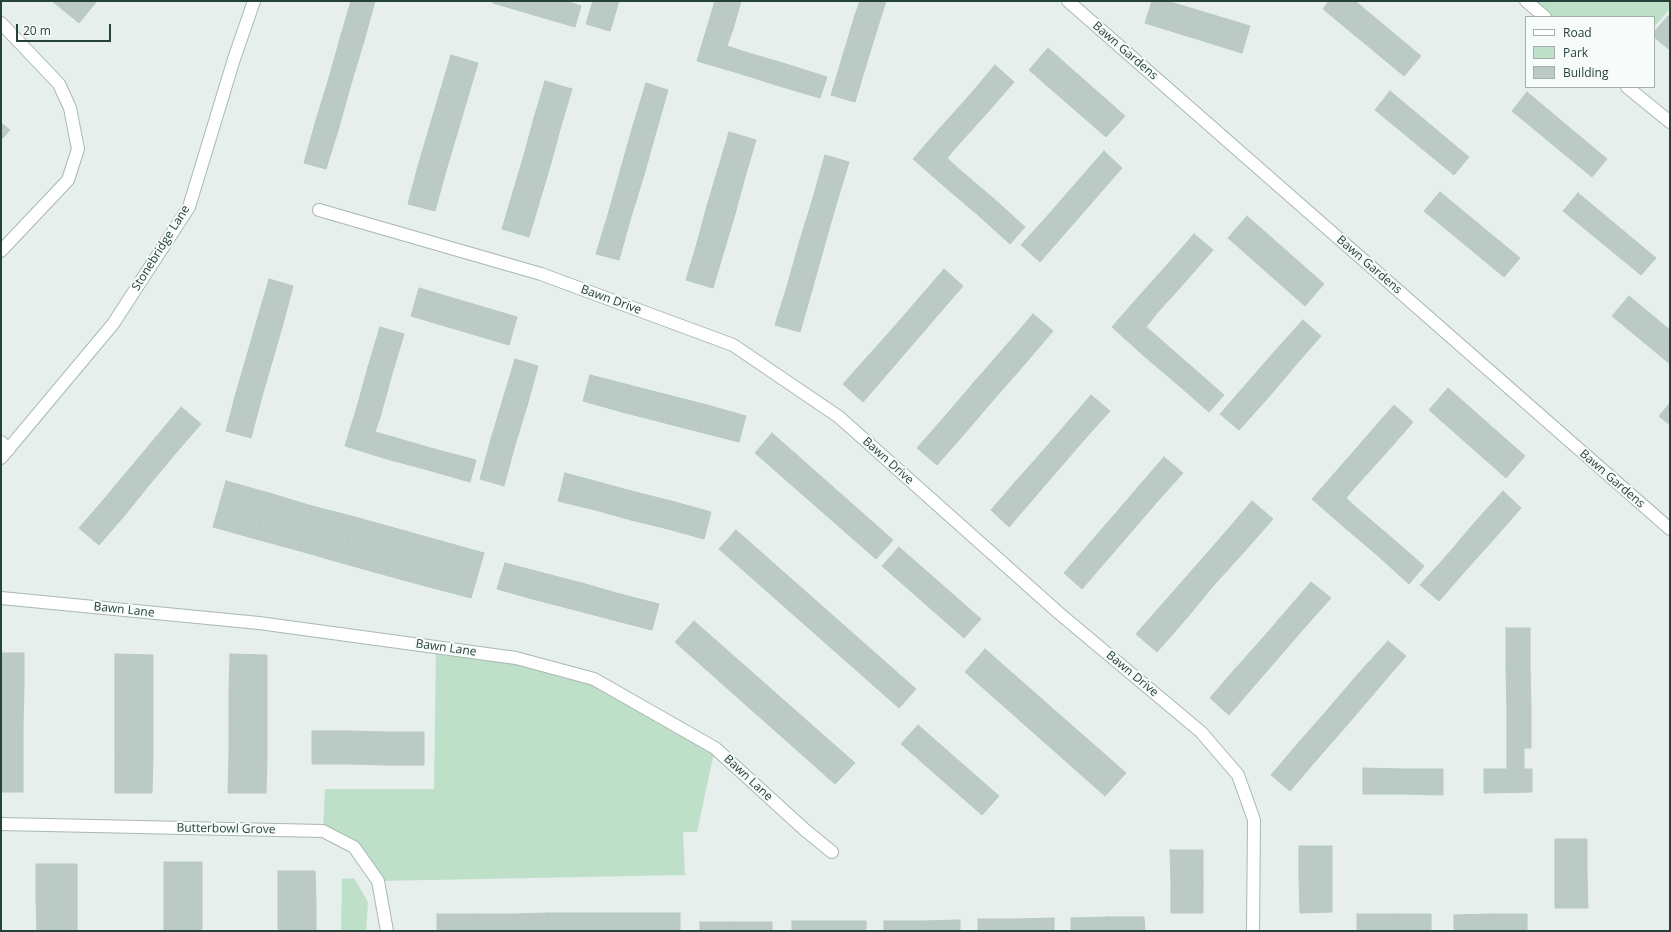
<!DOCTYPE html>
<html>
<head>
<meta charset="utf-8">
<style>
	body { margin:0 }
	#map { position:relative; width:1671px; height:932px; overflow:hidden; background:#e6efeb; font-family:"Open Sans",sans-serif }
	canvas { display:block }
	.frame { position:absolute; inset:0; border:2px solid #24423a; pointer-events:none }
	.legend { position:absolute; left:1525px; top:16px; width:130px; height:72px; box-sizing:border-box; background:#f7fbf9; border:1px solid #a3b1ad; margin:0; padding:5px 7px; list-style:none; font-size:12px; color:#24423a }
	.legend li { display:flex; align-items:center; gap:8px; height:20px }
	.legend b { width:20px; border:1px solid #a3b1ad }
	.scale { position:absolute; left:16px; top:24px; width:95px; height:18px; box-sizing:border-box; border:2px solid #24423a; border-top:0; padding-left:5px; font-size:12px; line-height:14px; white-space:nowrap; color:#24423a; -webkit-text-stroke:3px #f7fbf9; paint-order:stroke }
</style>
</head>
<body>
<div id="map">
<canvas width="1671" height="932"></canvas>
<div class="frame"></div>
<ul class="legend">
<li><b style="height:5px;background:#fff"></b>Road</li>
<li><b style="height:11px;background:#bfe0c8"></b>Park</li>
<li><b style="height:11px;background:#bbcac4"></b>Building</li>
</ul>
<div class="scale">20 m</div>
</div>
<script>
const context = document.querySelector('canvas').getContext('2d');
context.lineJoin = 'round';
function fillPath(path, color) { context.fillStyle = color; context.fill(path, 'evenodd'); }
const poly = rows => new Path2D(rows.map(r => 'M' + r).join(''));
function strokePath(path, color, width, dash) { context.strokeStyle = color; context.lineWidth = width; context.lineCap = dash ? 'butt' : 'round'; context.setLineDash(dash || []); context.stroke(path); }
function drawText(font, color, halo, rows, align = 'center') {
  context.font = font + ' "Open Sans",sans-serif'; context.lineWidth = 4; context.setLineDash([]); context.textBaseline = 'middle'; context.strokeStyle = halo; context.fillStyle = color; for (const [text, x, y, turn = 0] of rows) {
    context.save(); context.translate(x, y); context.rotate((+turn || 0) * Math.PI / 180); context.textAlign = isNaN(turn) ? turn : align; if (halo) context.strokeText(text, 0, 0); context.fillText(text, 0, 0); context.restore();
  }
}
fillPath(poly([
	[1526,1,1670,1,1670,9,1654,27,1654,17,1545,17],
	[436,647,594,679,715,748,697,832,683,832,685,875,378,881,354,847,323,831,325,789,434,789],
	[354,878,368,902,366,931,341,931,342,879]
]), '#bfe0c8');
const building = poly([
	[52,1,61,1,57,5,52,1],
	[61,1,97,1,79,23,57,5,61,1],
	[351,1,375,1,364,41,341,35,351,1],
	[493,1,538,1,534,15,493,3,493,1],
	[538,1,566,1,581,6,575,27,534,15,538,1],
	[593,1,619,1,610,31,586,24,593,1],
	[715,1,741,1,733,29,709,21,715,1],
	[860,1,886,1,879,23,855,15,860,1],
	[1152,1,1167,1,1250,26,1242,53,1145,23,1152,1],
	[1329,1,1355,1,1421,56,1404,76,1323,9,1329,1],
	[855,15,879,23,867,62,843,55,855,15],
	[1668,16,1670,18,1670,50,1654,37,1654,32,1668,16],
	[709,21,733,29,727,46,745,52,738,73,697,61,709,21],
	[341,35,364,41,351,84,329,78,341,35],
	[1048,48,1125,116,1106,137,1029,70,1048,48],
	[745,52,786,64,779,86,738,73,745,52],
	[451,55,478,63,467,100,440,92,451,55],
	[843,55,867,62,855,102,831,95,843,55],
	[786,64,827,77,820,98,779,86,786,64],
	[995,65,1014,82,987,113,968,97,995,65],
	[329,78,351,84,339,127,316,120,329,78],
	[545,81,572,89,561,126,534,118,545,81],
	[646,83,668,90,656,132,633,126,646,83],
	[1390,91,1469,157,1454,175,1375,110,1390,91],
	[440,92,467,100,456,137,429,129,440,92],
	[1527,92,1607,159,1592,177,1512,111,1527,92],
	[968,97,987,113,959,144,940,128,968,97],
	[534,118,561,126,551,163,524,155,534,118],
	[316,120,339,127,326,169,304,163,316,120],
	[1,123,10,130,1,140,1,123],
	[633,126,656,132,644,175,621,168,633,126],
	[940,128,959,144,947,158,960,170,945,187,913,159,940,128],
	[429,129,456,137,445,174,418,166,429,129],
	[729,132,756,140,745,177,718,169,729,132],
	[1104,151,1122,168,1095,199,1076,183,1104,151],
	[524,155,551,163,540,200,513,192,524,155],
	[825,155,849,162,836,205,813,198,825,155],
	[418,166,445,174,435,211,408,204,418,166],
	[621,168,644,175,631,217,609,211,621,168],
	[718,169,745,177,735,214,707,206,718,169],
	[960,170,993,198,978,215,945,187,960,170],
	[1076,183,1095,199,1067,231,1049,214,1076,183],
	[513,192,540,200,529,237,502,229,513,192],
	[1440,192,1520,258,1504,277,1424,211,1440,192],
	[1578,193,1656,258,1641,275,1563,211,1578,193],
	[813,198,836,205,824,247,800,240,813,198],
	[993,198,1025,227,1010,244,978,215,993,198],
	[707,206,735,214,724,251,697,243,707,206],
	[609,211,631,217,619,260,596,254,609,211],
	[1049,214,1067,231,1040,262,1021,245,1049,214],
	[1247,216,1324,284,1305,306,1228,238,1247,216],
	[1194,234,1213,250,1186,281,1167,265,1194,234],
	[800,240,824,247,812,290,788,283,800,240],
	[697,243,724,251,713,288,686,280,697,243],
	[1167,265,1186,281,1158,312,1139,296,1167,265],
	[944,269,963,286,938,315,919,298,944,269],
	[269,279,293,286,283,324,258,317,269,279],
	[788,283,812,290,800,332,775,325,788,283],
	[419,288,517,317,509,345,411,316,419,288],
	[1139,296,1158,312,1146,327,1159,338,1144,356,1112,327,1139,296],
	[1629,296,1670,330,1670,364,1612,316,1629,296],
	[919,298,938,315,913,344,894,327,919,298],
	[1033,314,1053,331,1024,365,1004,348,1033,314],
	[258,317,283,324,272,362,247,355,258,317],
	[1303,320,1321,336,1294,367,1275,351,1303,320],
	[380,327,404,334,392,374,368,367,380,327],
	[894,327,913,344,888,373,868,356,894,327],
	[1159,338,1192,367,1177,384,1144,356,1159,338],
	[1004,348,1024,365,995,398,975,381,1004,348],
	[1275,351,1294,367,1267,399,1248,382,1275,351],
	[247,355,272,362,261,400,236,393,247,355],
	[868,356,888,373,863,402,843,384,868,356],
	[515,359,538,366,527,406,503,399,515,359],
	[368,367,392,374,381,414,357,407,368,367],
	[1192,367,1224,395,1209,412,1177,384,1192,367],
	[590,375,629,385,622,412,583,401,590,375],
	[975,381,995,398,966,432,946,415,975,381],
	[1248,382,1267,399,1239,430,1220,414,1248,382],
	[629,385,668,395,661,422,622,412,629,385],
	[1448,388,1525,456,1506,478,1429,410,1448,388],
	[236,393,261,400,251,438,226,431,236,393],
	[668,395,707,405,700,432,661,422,668,395],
	[1091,395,1110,411,1084,440,1066,424,1091,395],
	[503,399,527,406,515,445,491,439,503,399],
	[1670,403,1670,425,1659,416,1670,403],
	[707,405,746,416,739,442,700,432,707,405],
	[1394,405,1413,422,1386,453,1367,436,1394,405],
	[181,407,201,424,175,454,156,437,181,407],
	[357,407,381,414,375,432,393,437,387,459,345,446,357,407],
	[946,415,966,432,937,465,917,448,946,415],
	[1066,424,1084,440,1059,469,1041,453,1066,424],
	[772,433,893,540,876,559,755,453,772,433],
	[1367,436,1386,453,1358,484,1339,468,1367,436],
	[156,437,175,454,150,484,130,468,156,437],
	[393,437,434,449,428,470,387,459,393,437],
	[491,439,515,445,504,486,480,479,491,439],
	[434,449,476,460,470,482,428,470,434,449],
	[1041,453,1059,469,1034,498,1016,481,1041,453],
	[1164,457,1183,473,1157,502,1139,486,1164,457],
	[130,468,150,484,125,515,105,498,130,468],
	[1339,468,1358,484,1346,498,1359,510,1344,527,1312,499,1339,468],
	[565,473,602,483,595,510,558,501,565,473],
	[226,481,269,493,256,539,213,527,226,481],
	[1016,481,1034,498,1009,527,991,510,1016,481],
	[602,483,639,493,631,520,595,510,602,483],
	[1139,486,1157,502,1132,531,1114,515,1139,486],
	[1503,491,1521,508,1494,539,1475,522,1503,491],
	[269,493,312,506,300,551,256,539,269,493],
	[639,493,675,502,668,529,631,520,639,493],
	[105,498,125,515,99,545,79,528,105,498],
	[1252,501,1273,519,1244,552,1223,535,1252,501],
	[675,502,711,512,704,539,668,529,675,502],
	[312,506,355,517,342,563,300,551,312,506],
	[1359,510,1392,538,1377,555,1344,527,1359,510],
	[1114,515,1132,531,1107,560,1089,544,1114,515],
	[355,517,398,529,385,575,342,563,355,517],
	[1475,522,1494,539,1466,570,1448,554,1475,522],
	[398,529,441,541,429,587,385,575,398,529],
	[736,530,916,689,899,708,719,549,736,530],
	[1223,535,1244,552,1214,585,1194,568,1223,535],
	[1392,538,1424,566,1409,584,1377,555,1392,538],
	[441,541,484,553,471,598,429,587,441,541],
	[1089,544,1107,560,1082,589,1064,573,1089,544],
	[899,547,981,619,964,638,882,566,899,547],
	[1448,554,1466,570,1439,601,1420,585,1448,554],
	[505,563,543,573,536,600,497,589,505,563],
	[1194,568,1214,585,1186,619,1165,601,1194,568],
	[543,573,582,583,575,610,536,600,543,573],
	[1311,582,1331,598,1305,627,1286,611,1311,582],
	[582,583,620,594,613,620,575,610,582,583],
	[620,594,659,604,652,630,613,620,620,594],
	[1165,601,1186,619,1157,652,1136,634,1165,601],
	[1286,611,1305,627,1280,656,1261,640,1286,611],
	[694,621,855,763,835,784,675,642,694,621],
	[1506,628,1530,628,1530,668,1506,668,1506,628],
	[1261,640,1280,656,1254,686,1235,669,1261,640],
	[1388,641,1406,656,1377,690,1358,674,1388,641],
	[985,649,1126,773,1105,796,965,672,985,649],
	[1,653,24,653,24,688,1,688,1,653],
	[115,654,153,655,153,689,115,689,115,654],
	[230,654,267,655,267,689,229,689,230,654],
	[1506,668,1530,668,1531,708,1507,708,1506,668],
	[1235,669,1254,686,1229,715,1210,698,1235,669],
	[1358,674,1377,690,1348,724,1329,708,1358,674],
	[1,688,24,688,23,723,1,723,1,688],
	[115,689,153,689,153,724,115,724,115,689],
	[229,689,267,689,267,724,229,724,229,689],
	[1329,708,1348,724,1319,757,1300,741,1329,708],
	[1507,708,1531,708,1531,748,1507,748,1507,708],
	[1,723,23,723,23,757,1,757,1,723],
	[115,724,153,724,153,759,115,758,115,724],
	[229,724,267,724,267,759,229,758,229,724],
	[918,725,999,796,982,815,901,744,918,725],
	[312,731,349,731,349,764,312,764,312,731],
	[349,731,386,732,386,765,349,764,349,731],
	[386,732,424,732,424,765,386,765,386,732],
	[1300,741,1319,757,1290,791,1271,775,1300,741],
	[1507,748,1524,748,1524,769,1532,769,1532,792,1484,793,1484,769,1507,769,1507,748],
	[1,757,23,757,23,792,1,792,1,757],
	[115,758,153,759,152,793,115,793,115,758],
	[229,758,267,759,266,793,228,793,229,758],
	[1363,768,1403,769,1403,794,1363,794,1363,768],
	[1403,769,1443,769,1443,795,1403,794,1403,769],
	[1555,839,1587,839,1587,873,1555,873,1555,839],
	[1299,846,1332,846,1332,879,1299,879,1299,846],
	[1170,850,1203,850,1203,881,1171,882,1170,850],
	[164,862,202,862,202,903,164,903,164,862],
	[36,864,77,864,77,899,36,899,36,864],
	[278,871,315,871,316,904,278,904,278,871],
	[1555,873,1587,873,1588,908,1555,908,1555,873],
	[1299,879,1332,879,1332,912,1300,913,1299,879],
	[1203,881,1203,913,1171,913,1171,882,1203,881],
	[36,899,77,899,77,931,37,931,36,899],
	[164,903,202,903,202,931,164,931,164,903],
	[278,904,316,904,316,931,278,931,278,904],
	[547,913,580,913,580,931,547,931,547,913],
	[547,913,547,931,514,931,514,914,547,913],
	[580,913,613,913,613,931,580,931,580,913],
	[613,913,647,913,647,931,613,931,613,913],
	[647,913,680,913,680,931,647,931,647,913],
	[437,914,480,914,480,931,437,931,437,914],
	[480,914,514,914,514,931,480,931,480,914],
	[1357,914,1394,914,1394,931,1357,931,1357,914],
	[1394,914,1431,914,1431,931,1394,931,1394,914],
	[1490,914,1527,914,1527,931,1490,931,1490,914],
	[1490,914,1490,931,1454,931,1454,915,1490,914],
	[1108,917,1144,917,1145,931,1108,931,1108,917],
	[1108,917,1108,931,1071,931,1071,918,1108,917],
	[1054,918,1054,931,1016,931,1016,919,1054,918],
	[978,919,1016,919,1016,931,978,931,978,919],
	[960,920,960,931,922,931,922,921,960,920],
	[792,921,829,921,829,931,792,931,792,921],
	[829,921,866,921,866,931,829,931,829,921],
	[884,921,922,921,922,931,884,931,884,921],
	[700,922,736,922,736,931,700,931,700,922],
	[736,922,772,922,772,931,736,931,736,922]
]);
fillPath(building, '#bbcac4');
strokePath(building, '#b8c9c2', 1);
const street = poly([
	[1068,1,1670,529],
	[1526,1,1545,17],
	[1,23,59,84,70,108,78,149,68,180,1,251],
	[1627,87,1670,122],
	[319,210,541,274,733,345,839,417,1060,614,1201,732,1238,775,1254,820,1253,931],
	[1,442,9,449],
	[1,598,259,623,516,658,594,679,715,748,805,830,832,852],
	[1,824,323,831,354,847,378,881,387,931]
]);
const secondary = poly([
	[1,458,113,324,189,207,234,59,254,1]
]);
strokePath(street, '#a8b8b2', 14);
strokePath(secondary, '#a4bbb3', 14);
strokePath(street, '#fff', 12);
strokePath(secondary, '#fff', 12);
drawText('12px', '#24423a', '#f7fbf9', [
	["Bawn Gardens",1125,51,41],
	["Stonebridge Lane",161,248,-58],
	["Bawn Gardens",1369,265,41],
	["Bawn Drive",611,300,20],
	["Bawn Drive",888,461,42],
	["Bawn Gardens",1612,479,41],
	["Bawn Lane",124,610,6],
	["Bawn Lane",446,648,8],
	["Bawn Drive",1132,674,40],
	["Bawn Lane",748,778,43],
	["Butterbowl Grove",226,829,1]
]);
</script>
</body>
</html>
